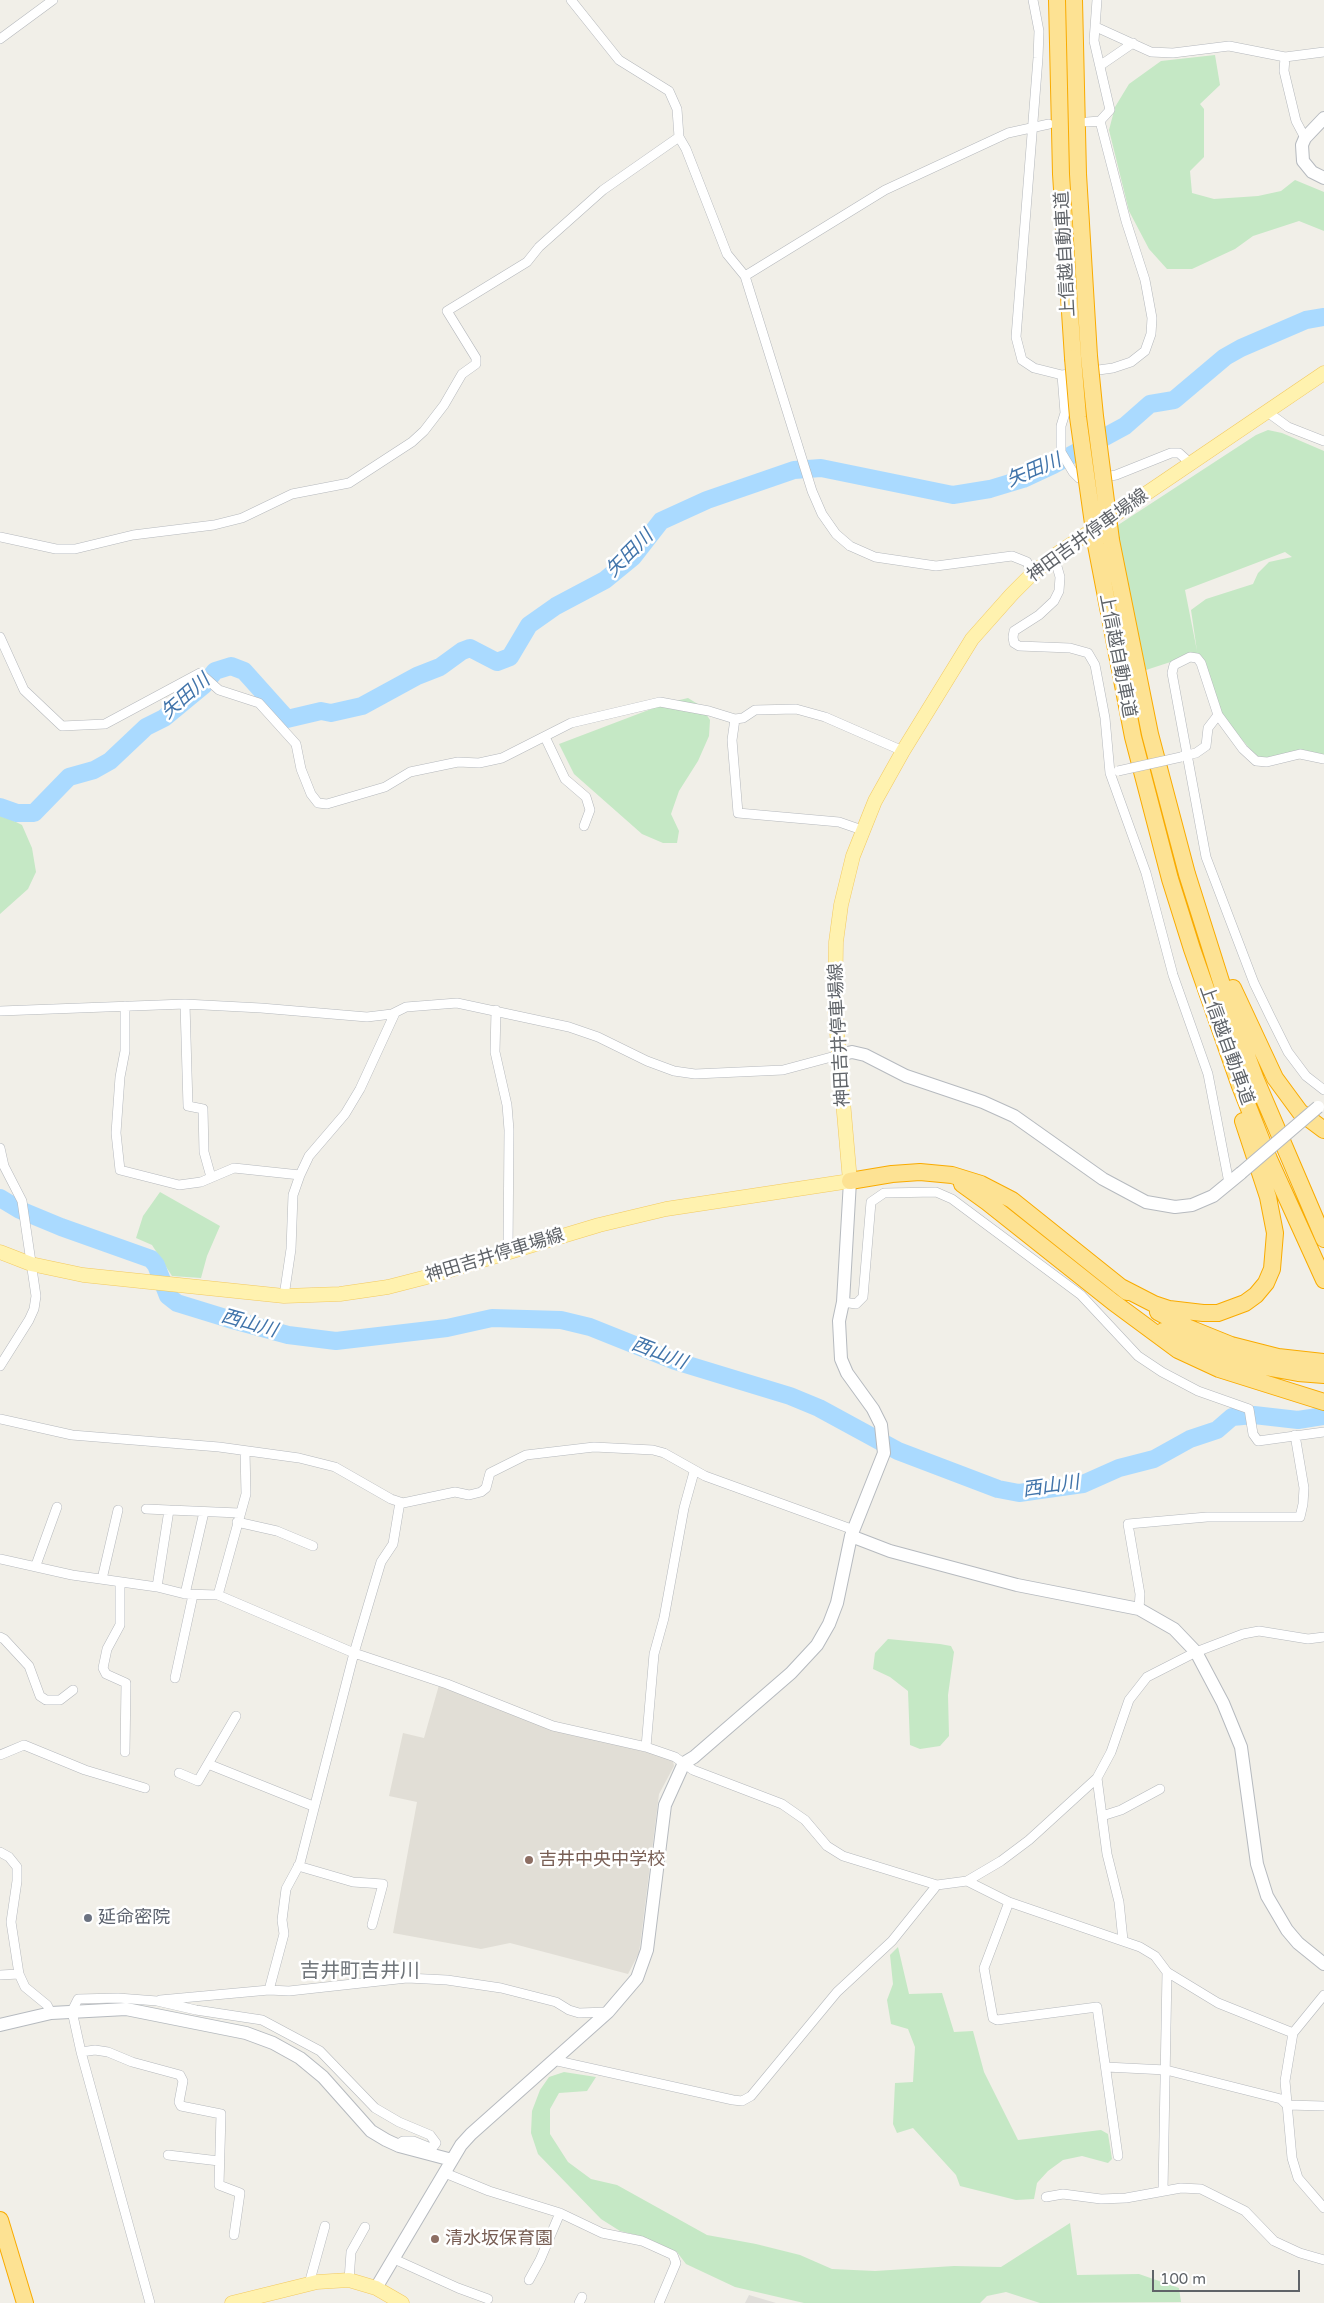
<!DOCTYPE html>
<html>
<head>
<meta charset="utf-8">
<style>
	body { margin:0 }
	#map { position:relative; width:1324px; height:2303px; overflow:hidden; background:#f1efe8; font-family:"Varela Round",sans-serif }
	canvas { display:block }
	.scale { position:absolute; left:1152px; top:2270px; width:148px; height:22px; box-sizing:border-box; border:2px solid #5f6368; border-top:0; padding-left:6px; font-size:15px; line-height:18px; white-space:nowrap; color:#5f6368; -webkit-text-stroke:4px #fff; paint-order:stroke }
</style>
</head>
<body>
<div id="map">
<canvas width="1324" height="2303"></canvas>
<div class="scale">100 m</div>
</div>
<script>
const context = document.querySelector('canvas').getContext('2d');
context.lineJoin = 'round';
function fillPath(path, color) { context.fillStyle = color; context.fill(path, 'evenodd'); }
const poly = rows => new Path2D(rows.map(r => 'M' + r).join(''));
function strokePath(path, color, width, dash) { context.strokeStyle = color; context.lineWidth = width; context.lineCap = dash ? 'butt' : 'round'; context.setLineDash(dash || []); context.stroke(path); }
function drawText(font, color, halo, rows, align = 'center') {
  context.font = font + ' "Varela Round","Noto Sans JP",sans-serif'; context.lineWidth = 5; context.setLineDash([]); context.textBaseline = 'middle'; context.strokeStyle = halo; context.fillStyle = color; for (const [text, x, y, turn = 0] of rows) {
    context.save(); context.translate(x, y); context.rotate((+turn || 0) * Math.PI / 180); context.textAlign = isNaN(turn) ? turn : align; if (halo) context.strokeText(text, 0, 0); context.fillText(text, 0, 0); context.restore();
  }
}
fillPath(poly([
	[749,2295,776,2303,745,2303]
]), '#e0deda');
fillPath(poly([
	[439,1685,554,1730,659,1755,673,1761,674,1766,659,1794,639,1953,628,1974,510,1943,481,1949,393,1933,417,1802,389,1796,403,1733,424,1738]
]), '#e1ded6');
fillPath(poly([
	[1215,55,1220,85,1200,104,1204,109,1204,157,1190,171,1192,193,1214,199,1258,196,1281,191,1295,180,1324,192,1324,231,1299,221,1253,236,1235,249,1192,269,1167,269,1149,249,1129,211,1109,130,1115,107,1129,84,1161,61],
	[1268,430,1282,433,1324,451,1324,756,1305,750,1264,758,1257,757,1220,714,1198,653,1146,670,1115,527,1256,435],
	[1285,552,1292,557,1269,562,1258,573,1253,584,1206,599,1191,610,1197,651,1185,590],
	[688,698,701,706,710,720,709,736,698,761,679,791,671,814,679,831,677,843,663,843,642,834,574,774,559,744,667,703],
	[0,814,22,825,32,848,36,872,28,889,0,914],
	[160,1192,220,1226,207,1256,201,1278,172,1276,152,1245,136,1238,143,1216],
	[888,1639,940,1644,951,1646,954,1652,948,1695,949,1736,940,1746,920,1749,910,1745,908,1691,890,1677,873,1669,875,1653],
	[898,1947,909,1994,942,1993,954,2032,973,2031,984,2072,1018,2140,1101,2130,1108,2134,1112,2159,1108,2163,1082,2156,1063,2160,1048,2171,1037,2183,1034,2199,1016,2200,960,2186,956,2175,913,2128,897,2133,893,2124,895,2083,913,2082,915,2047,908,2029,891,2024,887,2000,893,1984,890,1955],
	[564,2072,596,2077,587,2091,559,2093,550,2109,550,2134,568,2162,591,2179,617,2185,707,2235,756,2244,800,2255,832,2269,875,2271,954,2266,1001,2267,1070,2223,1077,2275,1139,2274,1179,2288,1181,2302,1040,2303,1006,2292,987,2296,980,2303,804,2303,735,2287,686,2264,677,2252,644,2237,620,2231,601,2219,538,2154,531,2133,532,2111,540,2090,549,2077]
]), '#c5e8c5');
strokePath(poly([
	[0,807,17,813,34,813,69,777,94,770,110,761,146,727,164,718,204,685,215,671,231,666,244,671,287,719,321,711,331,713,362,706,417,676,440,667,462,651,470,648,497,662,510,657,529,625,556,606,605,580,633,557,661,521,707,500,794,470,821,468,953,495,990,489,1023,479,1053,465,1125,426,1150,404,1174,400,1225,357,1241,348,1306,320,1324,317],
	[0,1198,20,1210,61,1227,151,1259,156,1265,168,1296,177,1303,229,1319,288,1335,336,1341,447,1328,492,1318,561,1320,590,1327,675,1361,790,1396,819,1408,898,1451,998,1489,1019,1493,1083,1484,1119,1468,1154,1459,1190,1439,1217,1430,1232,1417,1254,1415,1298,1420,1324,1416]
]), '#aadaff', 18);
const street = poly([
	[571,0,619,60,669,91,677,109,679,137,686,149,727,254,745,276,812,491,822,514,836,534,850,546,875,557,936,566,1012,556,1027,562,1032,574],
	[1033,0,1039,31,1038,58,1016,337,1022,360,1034,368,1062,375,1113,368,1131,362,1145,351,1151,334,1152,318,1145,280,1126,221,1100,121],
	[1096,27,1151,52,1173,53,1229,46,1285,57,1324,52],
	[0,39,53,0],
	[1285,57,1284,71,1296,121,1305,138],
	[1101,65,1133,43],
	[1087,122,1100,121,1110,110,1094,41,1097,0],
	[745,276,885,190,1008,133,1049,124],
	[1062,375,1065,413,1061,426,1061,452,1073,472,1079,478,1089,480,1116,475,1171,453,1179,453,1190,463],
	[1266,411,1288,427,1324,441],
	[0,537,56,549,75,549,133,535,214,525,242,518,292,494,349,483,412,442,424,431,444,405,462,374,476,364,476,358,447,311,527,262,539,247,603,190,679,137],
	[1054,556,1060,577,1059,591,1054,601,1039,615,1014,631,1013,637,1014,643,1019,646,1070,648,1088,653,1095,665,1105,718,1110,773,1146,873,1173,975,1208,1074,1229,1183],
	[0,637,24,690,62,726,105,724,200,673,219,690,259,703,296,744,301,769,311,794,318,803,327,804,385,787,410,772,458,762,479,763,502,758,571,723,660,702,709,711,735,719,743,718,755,710,796,709,825,717,903,751],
	[735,719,732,740,738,813,839,822,862,830],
	[545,737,565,779,586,797,590,810,584,826],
	[1183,756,1196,753,1206,746,1208,728,1218,715],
	[1324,759,1300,754,1267,762,1256,761,1243,749,1218,715,1201,663,1197,658,1190,657,1174,665,1172,673,1206,857,1254,983,1270,1016,1288,1052,1306,1076,1324,1090],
	[185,1004,188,1106,203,1109,204,1152,211,1177],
	[125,1006,125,1051,120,1077,116,1133,120,1170,179,1185,201,1182,234,1168,300,1175],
	[496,1010,495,1052,507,1105,509,1130,508,1252],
	[0,1011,185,1004,261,1008,367,1017,392,1014,406,1007,457,1003,569,1027,598,1037,647,1061,674,1071,695,1074,783,1070,839,1055],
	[0,1148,4,1166,22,1201,36,1296,34,1309,29,1320,0,1366],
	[284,1296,291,1249,293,1195,300,1175,309,1156,345,1114,360,1089,395,1013],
	[843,1302,856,1304,863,1297,871,1202,884,1193,936,1192,952,1199,1081,1295,1138,1356,1162,1372,1198,1391,1249,1409,1253,1434,1258,1441,1324,1432],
	[0,1419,72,1435,219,1447,299,1458,335,1467,391,1499,403,1503,455,1492,469,1495,481,1492,486,1488,490,1473,526,1455,594,1447,653,1450,664,1453,705,1476,854,1530],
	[146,1509,239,1513],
	[237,1522,277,1531,313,1546],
	[0,1559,72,1575,157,1587,185,1594,218,1595,354,1653,447,1684,553,1726,646,1747,675,1757,693,1770,782,1804,805,1820,827,1846,843,1856,937,1885],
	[36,1565,57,1507],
	[102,1579,118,1510],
	[120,1582,120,1625,107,1649,103,1668,106,1674,126,1683,125,1752],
	[157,1587,169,1510],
	[185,1594,204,1512],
	[218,1595,246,1494,245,1451],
	[1139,1609,1140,1594,1128,1524,1207,1517,1300,1517,1303,1504,1304,1488,1295,1435],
	[0,1637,4,1639,29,1666,40,1696,46,1700,60,1700,73,1690],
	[175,1678,193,1595],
	[646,1747,654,1654,664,1618,684,1508,694,1472],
	[0,1755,24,1745,85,1770,145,1788],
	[208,1764,313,1806],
	[179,1773,198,1781,236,1716],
	[1097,1778,1107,1854,1119,1902,1123,1940],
	[1102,1816,1121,1810,1160,1789],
	[0,1852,9,1857,17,1867,17,1881,11,1922,19,1974],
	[298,1866,353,1882,383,1884,372,1925],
	[967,1881,1009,1902,1140,1947,1155,1956,1167,1972,1163,2191],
	[1009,1902,984,1968,993,2018,997,2020,1097,2007,1118,2156],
	[1167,1972,1218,2003,1293,2033],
	[0,1975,19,1974,25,1987,47,2005,51,2013],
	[269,1990,284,1934,282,1920,286,1889,300,1863,354,1653,381,1562,393,1544,400,1502],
	[1324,1995,1293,2033,1285,2081,1292,2158,1298,2178,1324,2208],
	[160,2000,269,1990,289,1991,407,1978,447,1980,501,1988,556,2002,569,2010,579,2013,608,2012],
	[81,2052,95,2050,108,2052,132,2062,180,2075,183,2081,179,2102,181,2106,221,2114,219,2185,240,2193,234,2235],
	[553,2060,733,2100,742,2101,751,2096,837,1992,892,1941,937,1885,967,1881,1001,1861,1029,1840,1097,1778,1111,1752,1129,1700,1147,1677,1196,1652,1243,1634,1259,1631,1308,1639,1324,1637],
	[1106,2067,1166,2070,1281,2099,1287,2105,1324,2106],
	[168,2155,219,2161],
	[445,2173,489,2191,560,2213,602,2233,642,2241,673,2255,676,2263,659,2303],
	[1046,2197,1063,2194,1101,2199,1126,2198,1181,2188,1201,2189,1245,2211,1274,2241,1300,2253,1324,2260],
	[394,2259,458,2288,488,2299],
	[349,2280,351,2252,365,2227],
	[529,2280,540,2260,560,2213],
	[309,2284,325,2226],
	[150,2303,81,2052,72,2011,78,1999,118,1998,157,2001,196,2010,262,2020,320,2051,375,2108,399,2122,430,2135,436,2143,433,2147,428,2147,413,2141,403,2141,397,2145],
	[579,2303,582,2297]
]);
const secondary = poly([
	[1324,118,1305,138,1302,145,1303,161,1312,172,1324,178],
	[839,1055,852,1052,865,1055,906,1076,983,1102,1014,1116,1103,1179,1146,1202,1175,1207,1192,1205,1213,1196,1241,1173],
	[851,1536,890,1551,1017,1585,1139,1609,1174,1629,1196,1652,1223,1703,1241,1747,1257,1864,1267,1896,1287,1930,1298,1943,1324,1964],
	[0,2025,51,2013,126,2009,246,2033,273,2043,300,2058,323,2077,371,2131,386,2140,399,2146,452,2160],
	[376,2288,461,2145,471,2134,608,2012,637,1978,647,1950,665,1805,684,1763,694,1757,791,1673,817,1645,829,1624,837,1603,851,1536,884,1453,881,1425,873,1409,847,1373,841,1359,839,1321,843,1302,850,1181]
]);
const primary = poly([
	[0,1252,31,1264,83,1275,284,1296,340,1294,388,1287,423,1278,599,1225,666,1209,850,1181,835,1010,836,942,841,905,853,856,875,801,903,751,972,639,1012,594,1032,574,1054,556,1324,373],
	[232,2303,317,2282,349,2280,376,2288,402,2303]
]);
const highway = poly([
	[1057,0,1061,174,1073,358],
	[1074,0,1078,174,1089,356],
	[1111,540,1150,734,1187,874,1230,1010,1256,1080,1324,1239],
	[1096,545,1133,737,1170,879,1192,949,1240,1086,1269,1159,1324,1280],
	[1233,988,1275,1078,1300,1112,1324,1130],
	[850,1181,892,1174,920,1172,952,1175,981,1184,1012,1200,1127,1292],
	[962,1184,987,1202,1113,1302,1178,1350,1219,1369,1324,1402],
	[1119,1286,1154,1304,1169,1309,1203,1313,1218,1313,1245,1303,1256,1295,1266,1283,1272,1269,1275,1233,1268,1197,1243,1121],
	[1158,1312,1184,1326,1231,1345,1278,1357,1324,1362],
	[1163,1331,1205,1349,1254,1365,1298,1373,1324,1375],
	[0,2220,25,2303]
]);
strokePath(street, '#b5b8bc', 10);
strokePath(secondary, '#b6babf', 14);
strokePath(primary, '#f2c960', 15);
strokePath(highway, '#f9ab00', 18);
strokePath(street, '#fff', 9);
strokePath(secondary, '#fff', 12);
strokePath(primary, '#fff2af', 14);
strokePath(highway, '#fde293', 16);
const streetBridge = poly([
	[1118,771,1181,757]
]);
const secondaryBridge = poly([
	[1241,1173,1318,1107]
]);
const highwayBridge = poly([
	[1089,356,1095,416,1111,540],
	[1073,358,1078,417,1096,545]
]);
strokePath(streetBridge, '#b5b8bc', 10, []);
strokePath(secondaryBridge, '#b6babf', 14, []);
strokePath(highwayBridge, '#f9ab00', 18, []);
strokePath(streetBridge, '#fff', 9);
strokePath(secondaryBridge, '#fff', 12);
strokePath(highwayBridge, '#fde293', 16);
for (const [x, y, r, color] of [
	[529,1860,5,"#8d6e63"],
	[88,1918,5,"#6b7280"],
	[435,2239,5,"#8d6e63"]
]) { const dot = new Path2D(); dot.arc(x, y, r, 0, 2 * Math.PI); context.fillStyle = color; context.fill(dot); strokePath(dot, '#fff', 2); }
drawText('18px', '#5f6368', '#fff', [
	["上信越自動車道",1066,254,-93],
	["神田吉井停車場線",1088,536,-36],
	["上信越自動車道",1117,656,79],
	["神田吉井停車場線",840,1035,-93],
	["上信越自動車道",1226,1045,70],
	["神田吉井停車場線",495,1256,-17]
]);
drawText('18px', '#785e54', '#fff', [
	["吉井中央中学校",539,1860],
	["清水坂保育園",445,2239]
], 'left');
drawText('18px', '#5b616d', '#fff', [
	["延命密院",98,1918]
], 'left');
drawText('italic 19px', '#4174aa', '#fff', [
	["矢田川",1034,471,-23],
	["矢田川",630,554,-45],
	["矢田川",186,697,-41],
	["西山川",249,1324,16],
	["西山川",659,1354,21],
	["西山川",1051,1487,-8]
]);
drawText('20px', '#70757a', '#fff', [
	["吉井町吉井川",360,1972]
]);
</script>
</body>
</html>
